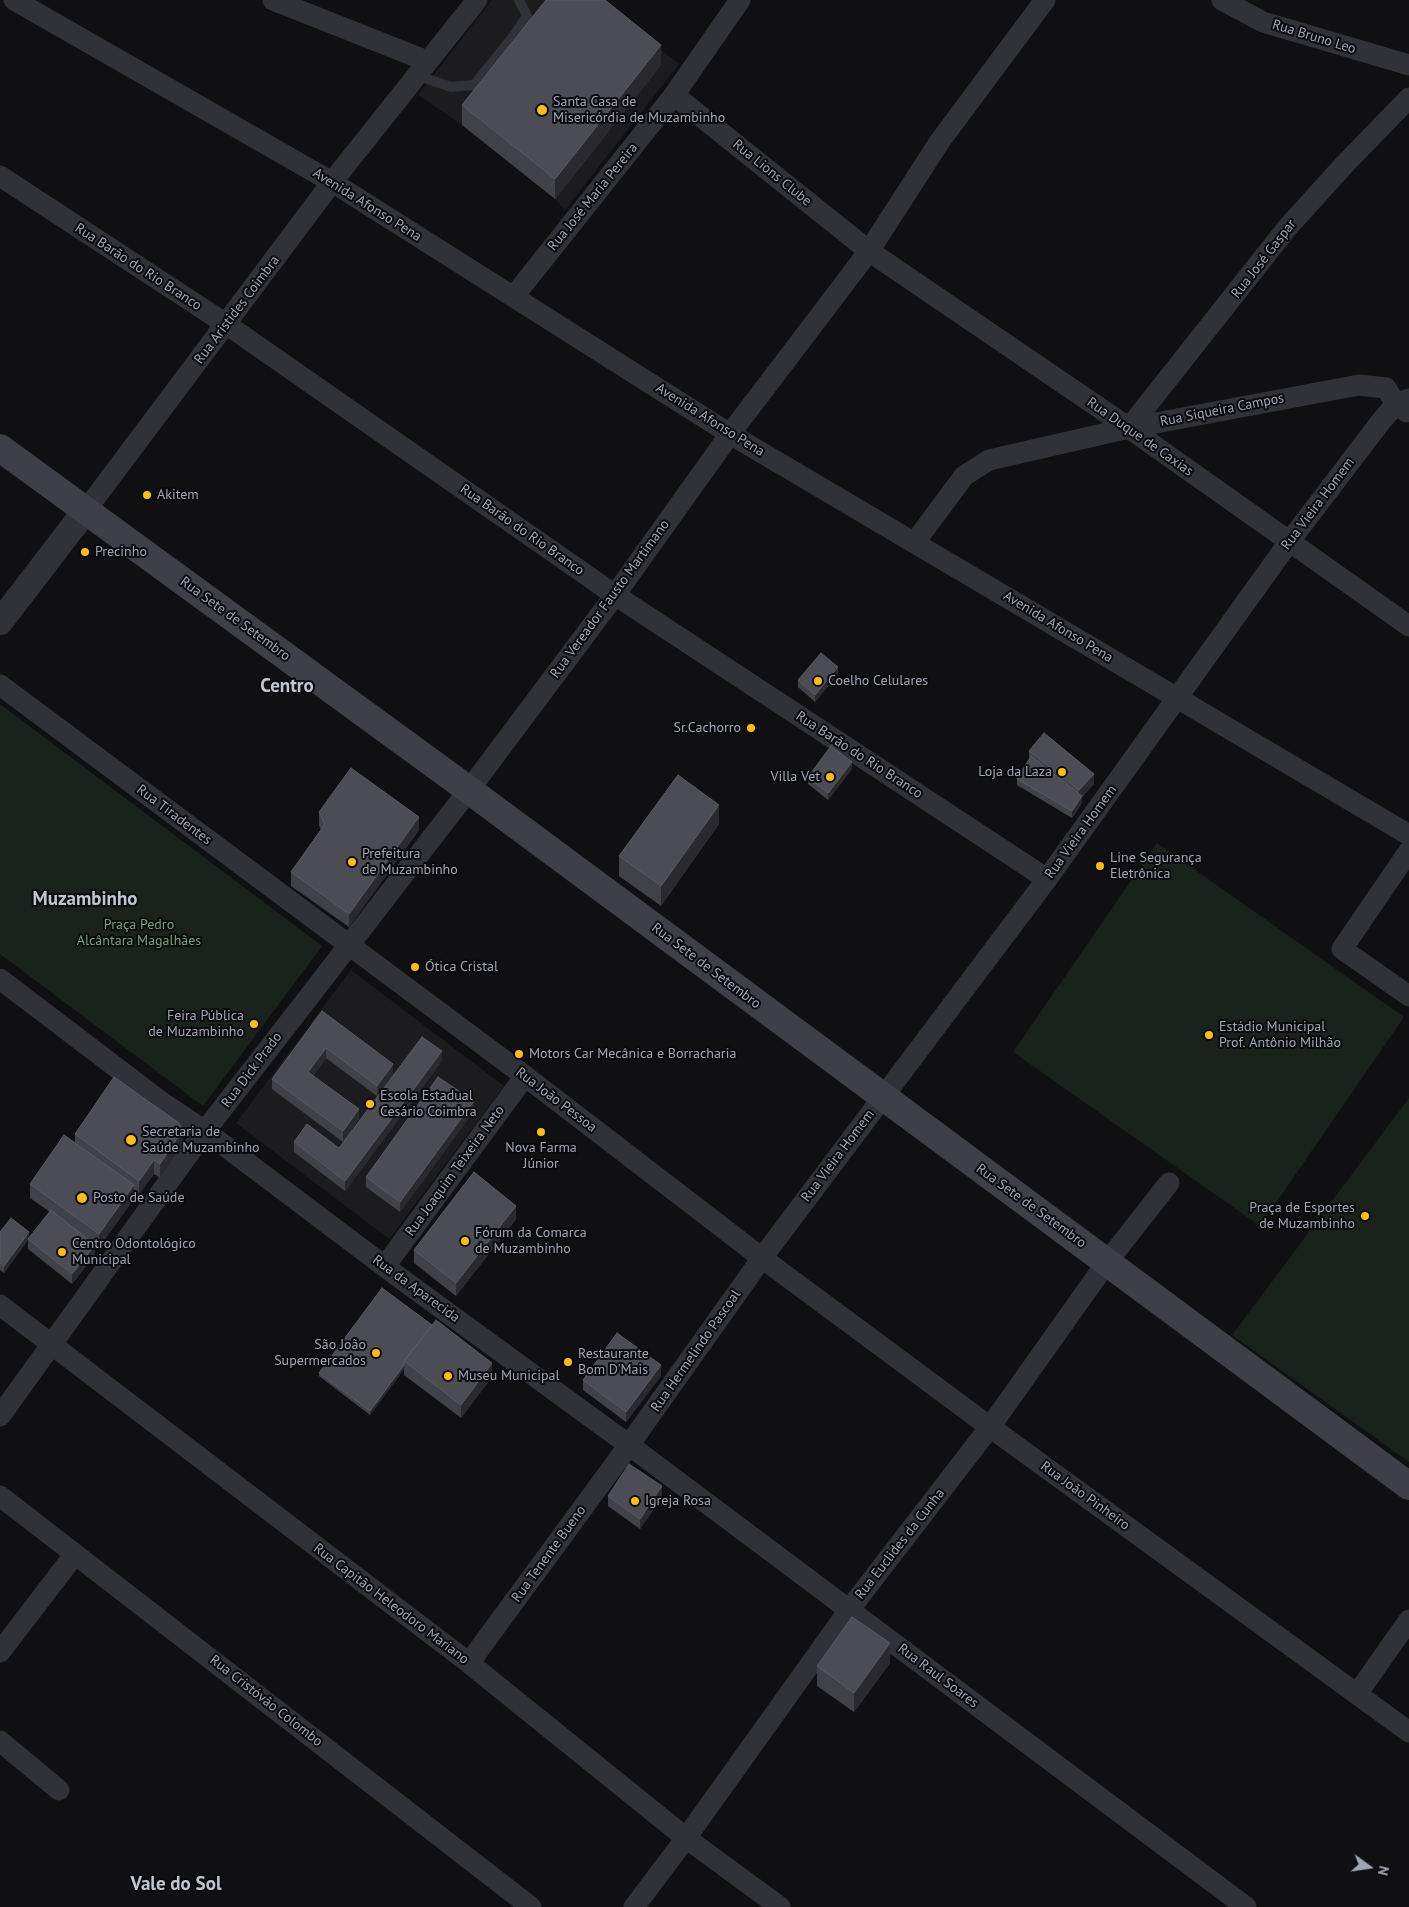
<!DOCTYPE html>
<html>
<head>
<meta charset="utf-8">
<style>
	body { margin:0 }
	#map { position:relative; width:1409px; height:1907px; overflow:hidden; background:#101012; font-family:"PT Sans",sans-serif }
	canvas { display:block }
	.north { position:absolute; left:1344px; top:1842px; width:50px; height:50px; -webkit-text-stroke:4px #0b0b0d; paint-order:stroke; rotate:104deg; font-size:14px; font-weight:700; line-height:20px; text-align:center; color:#a0a5b4 }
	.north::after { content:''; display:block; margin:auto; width:18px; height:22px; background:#a0a5b4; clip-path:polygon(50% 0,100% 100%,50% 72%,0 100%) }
</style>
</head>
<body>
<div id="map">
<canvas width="1409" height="1907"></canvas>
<div class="north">N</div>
</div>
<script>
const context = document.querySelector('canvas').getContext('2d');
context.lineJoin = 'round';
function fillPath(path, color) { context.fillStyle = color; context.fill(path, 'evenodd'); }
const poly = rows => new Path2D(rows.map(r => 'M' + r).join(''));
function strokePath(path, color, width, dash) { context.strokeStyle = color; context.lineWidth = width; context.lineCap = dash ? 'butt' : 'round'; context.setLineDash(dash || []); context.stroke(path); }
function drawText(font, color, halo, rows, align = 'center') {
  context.font = font + ' "PT Sans",sans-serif'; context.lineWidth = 4; context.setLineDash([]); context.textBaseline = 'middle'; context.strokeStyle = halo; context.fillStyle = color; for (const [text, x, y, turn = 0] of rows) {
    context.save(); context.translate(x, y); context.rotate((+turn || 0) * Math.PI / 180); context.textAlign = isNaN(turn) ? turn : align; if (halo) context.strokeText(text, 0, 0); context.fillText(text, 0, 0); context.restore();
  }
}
fillPath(poly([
	[492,0,597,0,679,64,565,210,555,199,462,125,418,95],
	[351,970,504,1086,389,1239,236,1123]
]), '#1c1c1f');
fillPath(poly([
	[0,704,322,946,203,1106,0,954],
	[1157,843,1404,1017,1260,1226,1013,1052],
	[1409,1098,1409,1462,1232,1335]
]), '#1a221c');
strokePath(poly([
	[416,75,451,87,474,85,513,37,527,16,519,0]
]), '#313237', 10);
strokePath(poly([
	[14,0,332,182,730,434,1409,835],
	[273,0,427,61],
	[1222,0,1263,22,1409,65],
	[674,95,869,251,1129,428,1409,626],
	[0,176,226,324,615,595,1047,879],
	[514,296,674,95,740,0],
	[1129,428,1287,228,1344,165,1409,98],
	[86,510,332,182,477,0],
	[915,542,964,476,989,460,1129,428,1359,385,1386,388,1396,404,1407,412],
	[0,685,525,1076,762,1258,990,1427,1409,1732],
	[1409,851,1342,949,1409,996],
	[0,979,163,1103,205,1131,400,1278,629,1445,1246,1907],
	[385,1266,525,1076],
	[0,1305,469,1663,686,1838,780,1907],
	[0,1416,205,1131,469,790,615,595,730,434,869,251,940,141,1045,0],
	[0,1496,531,1907],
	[0,1652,75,1554],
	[469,1663,629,1445,762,1258,1047,879,1289,542,1382,420,1396,404,1409,399],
	[1357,1694,1409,1620],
	[0,1741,59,1790],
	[634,1907,686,1838,849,1610,990,1427,1107,1262,1169,1183]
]), '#313237', 21);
strokePath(poly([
	[0,622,86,510]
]), '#313237', 26);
strokePath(poly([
	[0,448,469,790,1409,1486]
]), '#3f4047', 28);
fillPath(poly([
	[661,65,555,199,462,125,462,105],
	[838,674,815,702,798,687,798,680],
	[1029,751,1094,784,1082,797,1082,803,1072,818,1017,785,1017,779,1029,760],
	[852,769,828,800,808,784,808,777],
	[319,812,419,830,349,927,291,886,291,872,321,830,319,825],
	[719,824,661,906,619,876,619,856],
	[322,1011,393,1074,377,1096,326,1058,313,1076,359,1119,343,1142,272,1089,272,1079],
	[442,1061,345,1191,294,1152,294,1142,339,1148],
	[474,1111,400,1212,366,1187,366,1177],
	[75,1134,183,1144,160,1178,154,1174,139,1194,134,1190,134,1199,99,1247,91,1242,95,1255,72,1284,28,1249,28,1240,4,1273,0,1270,0,1232,29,1238,50,1212,30,1198,30,1184,75,1143],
	[516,1219,456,1296,414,1263,414,1250],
	[382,1288,492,1377,461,1418,404,1375,404,1369,370,1415,319,1376,319,1373],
	[661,1376,626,1422,583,1390,583,1380],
	[608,1496,662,1497,640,1529,608,1506],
	[890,1663,854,1712,817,1686,817,1666]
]), '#414148');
fillPath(poly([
	[661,45,661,65,555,199,555,179],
	[838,667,838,674,815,702,815,695],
	[852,762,852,769,828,800,828,793],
	[1094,774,1094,784,1082,797,1082,803,1072,818,1072,811,1079,800,1079,790],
	[719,805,719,824,661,906,661,886],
	[419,817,419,830,349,927,349,914],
	[326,1048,326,1058,308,1082,308,1072],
	[442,1051,442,1061,345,1191,345,1181],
	[393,1064,393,1074,377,1096,377,1086],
	[474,1101,474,1111,400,1212,400,1202],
	[359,1109,359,1119,343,1142,343,1131],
	[183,1130,183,1144,160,1178,160,1164],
	[154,1160,154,1174,139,1194,139,1181],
	[134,1185,134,1199,99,1247,99,1234],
	[516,1206,516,1219,456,1296,456,1283],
	[29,1232,29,1239,4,1273,4,1266],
	[95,1245,95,1255,72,1284,72,1274],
	[492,1363,492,1377,461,1418,461,1405],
	[404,1365,404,1369,370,1415,370,1411],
	[661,1365,661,1376,626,1422,626,1412],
	[662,1486,662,1497,640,1529,640,1519],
	[890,1643,890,1663,854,1712,854,1693]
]), '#29292e');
const building = poly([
	[546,0,605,0,661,45,555,179,462,105,546,0],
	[821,653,838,667,815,695,798,680,821,653],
	[1044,733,1094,774,1079,790,1029,751,1044,733],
	[831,746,852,762,828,793,808,777,831,746],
	[1031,756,1082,796,1072,811,1017,779,1031,756],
	[351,768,419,817,349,914,291,872,325,824,319,812,351,768],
	[678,775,719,805,661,886,619,856,678,775],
	[322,1011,393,1064,377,1086,326,1048,308,1072,359,1109,343,1131,272,1079,322,1011],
	[422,1037,442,1051,345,1181,294,1142,307,1124,339,1148,422,1037],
	[114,1077,179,1123,183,1130,160,1164,154,1160,139,1181,75,1134,114,1077],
	[438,1077,474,1101,400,1202,366,1177,438,1077],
	[64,1135,134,1185,99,1234,30,1184,64,1135],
	[474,1172,516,1206,456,1283,414,1250,474,1172],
	[51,1210,95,1245,72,1274,28,1239,51,1210],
	[11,1218,29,1232,4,1266,0,1263,0,1232,11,1218],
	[382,1288,432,1325,404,1361,404,1365,370,1411,319,1373,382,1288],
	[436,1320,492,1363,461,1405,404,1361,436,1320],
	[617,1333,661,1365,626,1412,583,1380,617,1333],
	[629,1464,662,1486,640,1519,608,1496,629,1464],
	[852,1617,890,1643,854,1693,817,1666,852,1617]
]);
fillPath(building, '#4b4c54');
strokePath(building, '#595a63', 1);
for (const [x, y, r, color] of [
	[542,110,6,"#ffbd1b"],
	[147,495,5,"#ffbd1b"],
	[85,552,5,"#ffbd1b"],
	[818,681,5,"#ffbd1b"],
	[751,728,5,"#ffbd1b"],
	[1062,772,5,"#ffbd1b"],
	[830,777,5,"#ffbd1b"],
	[352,862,5,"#ffbd1b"],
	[1100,866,5,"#ffbd1b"],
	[415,967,5,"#ffbd1b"],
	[254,1024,5,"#ffbd1b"],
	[1209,1035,5,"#ffbd1b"],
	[519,1054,5,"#ffbd1b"],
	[370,1104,5,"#ffbd1b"],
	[541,1132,5,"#ffbd1b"],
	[131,1140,6,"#ffbd1b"],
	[82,1198,6,"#ffbd1b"],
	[1365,1216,5,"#ffbd1b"],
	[465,1241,5,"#ffbd1b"],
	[62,1252,5,"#ffbd1b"],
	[376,1353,5,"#ffbd1b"],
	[568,1362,5,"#ffbd1b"],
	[448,1376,5,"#ffbd1b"],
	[635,1501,5,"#ffbd1b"]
]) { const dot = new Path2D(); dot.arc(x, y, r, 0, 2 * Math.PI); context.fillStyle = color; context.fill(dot); strokePath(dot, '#0b0b0d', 2); }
drawText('14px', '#a0a5b4', '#0b0b0d', [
	["Rua Bruno Leo",1314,37,17],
	["Rua Lions Clube",772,173,39],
	["Rua José Maria Pereira",593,197,-51],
	["Avenida Afonso Pena",367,205,32],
	["Rua José Gaspar",1264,259,-52],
	["Rua Barão do Rio Branco",138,267,33],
	["Rua Aristides Coimbra",237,310,-53],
	["Rua Siqueira Campos",1222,410,-11],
	["Avenida Afonso Pena",710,420,32],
	["Rua Duque de Caxias",1140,437,35],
	["Rua Vieira Homem",1318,504,-53],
	["Rua Barão do Rio Branco",522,530,35],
	["Rua Vereador Fausto Martimano",610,599,-54],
	["Rua Sete de Setembro",235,619,36],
	["Avenida Afonso Pena",1058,627,31],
	["Rua Barão do Rio Branco",859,755,33],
	["Rua Tiradentes",174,815,37],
	["Rua Vieira Homem",1081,832,-54],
	["Rua Sete de Setembro",706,966,37],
	["Rua Dick Prado",252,1070,-53],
	["Rua João Pessoa",556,1100,37],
	["Rua Vieira Homem",838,1156,-53],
	["Rua Joaquim Teixeira Neto",455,1171,-54],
	["Rua Sete de Setembro",1031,1206,36],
	["Rua da Aparecida",416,1289,36],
	["Rua Hermelindo Pascoal",696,1351,-55],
	["Rua João Pinheiro",1085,1496,36],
	["Rua Euclides da Cunha",900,1544,-52],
	["Rua Tenente Bueno",549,1554,-54],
	["Rua Capitão Heleodoro Mariano",391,1604,37],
	["Rua Raul Soares",938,1676,37],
	["Rua Cristóvão Colombo",266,1701,38]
]);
drawText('14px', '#a0a5b4', '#0b0b0d', [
	["Santa Casa de",553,102],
	["Misericórdia de Muzambinho",553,118],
	["Akitem",157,495],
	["Precinho",95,552],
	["Coelho Celulares",828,681],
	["Sr.Cachorro",741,728,"right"],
	["Loja da Laza",1052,772,"right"],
	["Villa Vet",820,777,"right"],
	["Prefeitura",362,854],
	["de Muzambinho",362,870],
	["Line Segurança",1110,858],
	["Eletrônica",1110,874],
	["Ótica Cristal",425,967],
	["Feira Pública",244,1016,"right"],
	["de Muzambinho",244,1032,"right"],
	["Estádio Municipal",1219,1027],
	["Prof. Antônio Milhão",1219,1043],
	["Motors Car Mecânica e Borracharia",529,1054],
	["Escola Estadual",380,1096],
	["Cesário Coimbra",380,1112],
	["Secretaria de",142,1132],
	["Saúde Muzambinho",142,1148],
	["Nova Farma",541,1148,"center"],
	["Júnior",541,1164,"center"],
	["Posto de Saúde",93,1198],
	["Praça de Esportes",1355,1208,"right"],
	["de Muzambinho",1355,1224,"right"],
	["Fórum da Comarca",475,1233],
	["de Muzambinho",475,1249],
	["Centro Odontológico",72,1244],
	["Municipal",72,1260],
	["São João",366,1345,"right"],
	["Supermercados",366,1361,"right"],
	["Restaurante",578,1354],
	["Bom D'Mais",578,1370],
	["Museu Municipal",458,1376],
	["Igreja Rosa",645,1501]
], 'left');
drawText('14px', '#75a279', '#0b0b0d', [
	["Praça Pedro",139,925],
	["Alcântara Magalhães",139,941]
]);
drawText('bold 19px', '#c1c5d0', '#0b0b0d', [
	["Centro",287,687],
	["Muzambinho",85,900],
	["Vale do Sol",176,1885]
]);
</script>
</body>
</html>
